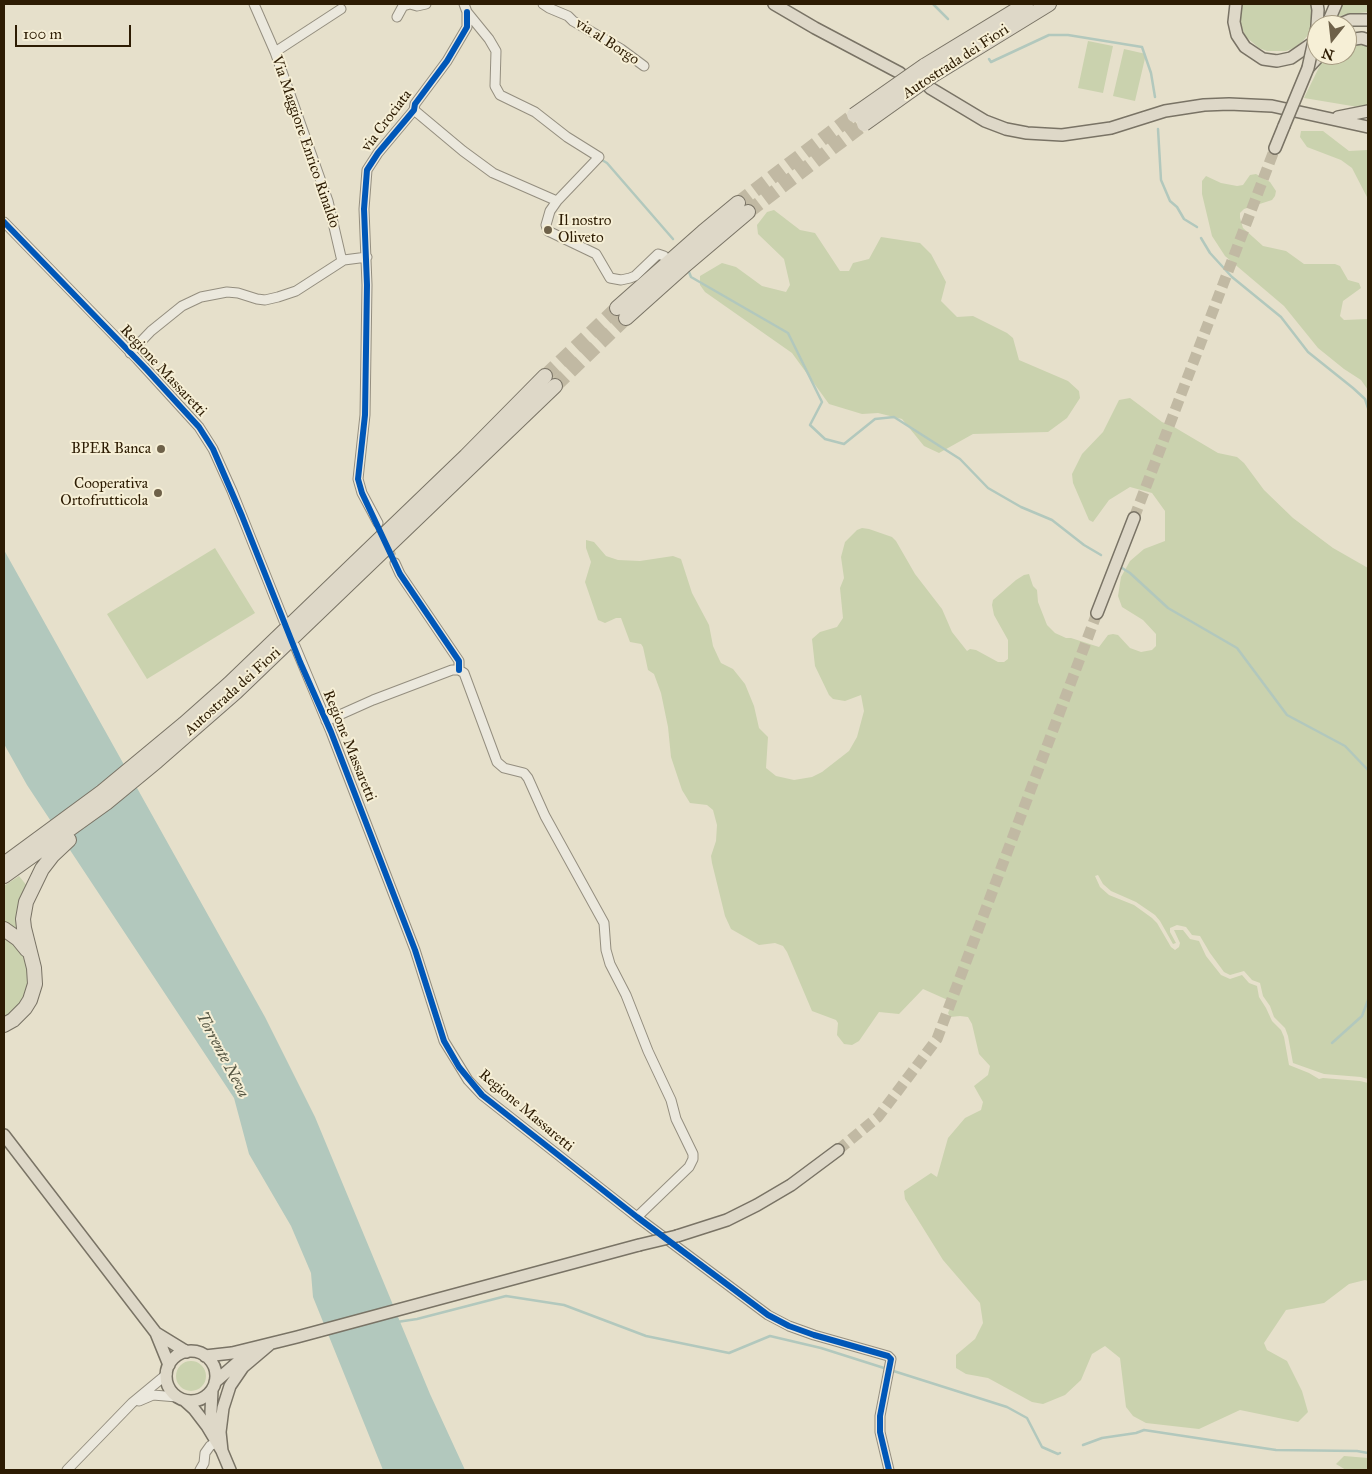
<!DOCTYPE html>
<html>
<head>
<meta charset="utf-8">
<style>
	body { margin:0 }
	#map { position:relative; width:1372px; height:1474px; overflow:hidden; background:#e6e0cb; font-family:"IM FELL Great Primer",serif }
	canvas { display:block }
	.frame { position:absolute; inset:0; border:5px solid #2d1c03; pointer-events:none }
	.north { position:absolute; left:1307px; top:15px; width:50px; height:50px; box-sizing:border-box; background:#f6efd6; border:1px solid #a69b82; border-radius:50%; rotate:196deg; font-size:14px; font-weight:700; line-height:20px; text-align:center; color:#2d1c03 }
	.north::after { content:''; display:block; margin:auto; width:18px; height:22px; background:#6e6149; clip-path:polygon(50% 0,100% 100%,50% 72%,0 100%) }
	.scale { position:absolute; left:15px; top:25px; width:116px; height:22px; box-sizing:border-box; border:2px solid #2d1c03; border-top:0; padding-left:6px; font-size:15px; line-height:18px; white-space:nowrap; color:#2d1c03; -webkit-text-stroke:4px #f6efd6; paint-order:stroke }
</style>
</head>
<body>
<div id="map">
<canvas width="1372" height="1474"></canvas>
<div class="frame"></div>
<div class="north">N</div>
<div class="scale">100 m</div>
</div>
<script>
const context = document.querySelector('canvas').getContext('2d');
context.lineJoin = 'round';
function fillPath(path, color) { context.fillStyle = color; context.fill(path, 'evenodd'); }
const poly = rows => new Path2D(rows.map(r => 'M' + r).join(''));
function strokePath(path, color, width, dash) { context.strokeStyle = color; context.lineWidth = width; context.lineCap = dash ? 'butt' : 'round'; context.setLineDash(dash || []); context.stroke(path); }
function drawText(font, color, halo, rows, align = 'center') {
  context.font = font + ' "IM FELL Great Primer",serif'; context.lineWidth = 4; context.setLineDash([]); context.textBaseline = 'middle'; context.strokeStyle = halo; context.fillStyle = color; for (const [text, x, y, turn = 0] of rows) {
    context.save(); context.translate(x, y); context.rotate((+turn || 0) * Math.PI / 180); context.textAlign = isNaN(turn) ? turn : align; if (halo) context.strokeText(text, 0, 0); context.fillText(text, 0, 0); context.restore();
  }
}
fillPath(poly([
	[1241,4,1311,4,1314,15,1312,25,1308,35,1302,42,1294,48,1286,51,1267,51,1259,48,1245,36,1239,18],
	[1341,4,1368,4,1368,12,1343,15,1334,19],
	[1088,41,1113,46,1103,93,1078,88],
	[1347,43,1358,43,1368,46,1368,105,1358,107,1304,98,1325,55,1347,55],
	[1124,49,1146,54,1135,101,1113,96],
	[1301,131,1323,131,1349,151,1368,150,1368,199,1352,168,1341,160,1307,147,1300,137],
	[1256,174,1270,182,1276,191,1275,196,1272,200,1244,209,1240,213,1240,218,1243,228,1263,246,1286,251,1304,264,1335,264,1340,266,1348,280,1359,283,1361,288,1343,301,1340,316,1344,320,1368,319,1368,390,1361,380,1344,369,1318,348,1284,306,1225,256,1212,236,1202,194,1202,181,1206,176,1221,183,1237,186,1243,185,1250,175],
	[774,210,800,230,815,233,840,271,849,271,853,263,869,259,881,237,920,243,931,254,946,282,941,301,957,317,973,316,1007,333,1013,338,1019,360,1068,381,1079,391,1080,398,1067,418,1048,432,973,434,939,453,924,446,902,419,878,413,862,414,829,404,792,353,705,292,700,285,700,276,722,263,736,267,762,286,786,292,790,285,784,259,758,234,757,225,767,212],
	[1130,398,1162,422,1174,427,1218,453,1237,457,1244,463,1264,490,1293,518,1333,548,1368,568,1368,1079,1361,1077,1324,1074,1293,1063,1288,1036,1285,1028,1274,1017,1270,1006,1263,996,1260,983,1252,980,1244,971,1230,975,1224,972,1210,953,1200,936,1192,935,1186,927,1177,925,1170,928,1170,932,1176,943,1173,944,1160,921,1155,915,1136,902,1111,891,1103,884,1098,875,1095,876,1100,887,1109,895,1134,905,1152,918,1157,923,1171,947,1175,950,1179,947,1180,943,1174,930,1183,930,1190,939,1199,941,1206,956,1221,975,1230,979,1242,975,1249,983,1257,986,1259,997,1266,1008,1272,1021,1281,1030,1284,1037,1289,1065,1309,1073,1319,1079,1323,1078,1360,1081,1368,1083,1368,1281,1365,1280,1349,1284,1324,1303,1286,1310,1264,1343,1267,1350,1287,1361,1302,1391,1308,1412,1298,1422,1240,1410,1199,1429,1146,1423,1133,1416,1126,1407,1120,1358,1105,1346,1092,1354,1081,1380,1065,1395,1043,1404,1032,1402,988,1378,966,1374,956,1368,956,1355,975,1339,983,1323,980,1303,943,1260,905,1199,904,1191,931,1173,937,1177,948,1138,965,1118,981,1110,983,1102,974,1086,988,1075,990,1066,979,1054,972,1024,968,1017,960,1016,950,1017,948,1013,951,1006,950,1001,923,989,899,1014,879,1012,859,1041,852,1045,844,1044,837,1035,838,1023,836,1020,812,1011,787,952,783,946,775,943,759,945,731,929,725,916,712,863,711,856,716,841,717,825,713,810,707,805,690,803,682,790,671,757,668,727,661,693,654,674,648,670,643,647,641,644,630,642,621,618,616,618,605,623,598,620,585,582,591,562,586,548,586,540,594,542,606,556,618,560,640,561,673,556,681,559,692,593,709,625,713,646,719,659,721,663,733,669,745,684,754,706,759,728,768,737,766,768,776,776,794,780,812,777,822,772,849,751,857,737,864,711,861,695,845,701,833,699,829,695,815,666,812,639,820,632,837,627,843,618,840,588,844,578,841,557,845,542,857,530,862,528,869,529,892,537,896,541,915,574,942,609,952,632,967,651,970,649,976,650,998,662,1004,662,1008,659,1008,640,994,615,992,605,993,600,1016,580,1024,575,1029,574,1033,586,1037,590,1038,602,1047,625,1055,633,1066,638,1071,638,1099,647,1108,635,1113,634,1118,635,1130,648,1141,652,1152,650,1156,646,1156,634,1143,620,1122,607,1118,596,1121,577,1130,561,1144,549,1165,541,1165,511,1152,493,1130,487,1109,500,1093,522,1089,520,1073,483,1072,474,1082,454,1103,432,1119,400],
	[215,548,255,613,147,679,107,614],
	[19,876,28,887,21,934,4,925,4,886],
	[4,934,7,935,26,959,29,984,23,1001,4,1020],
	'176 1376a15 15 0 1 1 30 0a15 15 0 1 1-30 0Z',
	[1344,1456,1368,1458,1368,1470,1346,1470,1336,1464]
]), '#cad2ae');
fillPath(poly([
	[4,550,265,1017,315,1117,430,1394,465,1470,383,1470,313,1297,311,1273,291,1226,249,1154,234,1098,27,785,4,744]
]), '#b2c8bd');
strokePath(poly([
	[933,4,948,19],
	[989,59,991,62,1049,35,1068,35,1142,47,1151,73,1155,97],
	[1158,129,1161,180,1170,201,1177,207,1184,219,1197,227],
	[602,160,607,163,673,239],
	[1201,238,1210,253,1232,277,1281,317,1308,352,1353,388,1365,399,1368,408],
	[689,272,691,277,788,333,822,402,810,425,825,439,844,444,875,419,894,417,960,459,988,488,1021,507,1052,520,1084,545,1101,555],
	[1122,568,1130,573,1168,608,1237,648,1287,715,1345,746,1368,770],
	[1332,1043,1362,1016,1368,1000],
	[397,1322,417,1319,506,1296,564,1305,646,1336,729,1353,770,1336,821,1348,1007,1407,1027,1418,1042,1447,1058,1454,1060,1453],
	[1083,1445,1102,1438,1136,1433,1144,1430,1276,1450,1357,1451,1368,1453]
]), '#b2c8bd', 2.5);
strokePath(poly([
	[378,523,395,563]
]), '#c1b9a3', 9, [9, 4.5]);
strokePath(poly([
	[1134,518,1275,148],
	[838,1150,878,1117,937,1039,1097,613]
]), '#c1b9a3', 11, [11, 5.5]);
strokePath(poly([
	[738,203,854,115],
	[748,212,864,124],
	[545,376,617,308],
	[555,386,626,318]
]), '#c1b9a3', 14, [14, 7]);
const minor = poly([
	[254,4,275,52,328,201,341,257,344,260,367,257],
	[543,4,549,8,568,16,573,21,621,49,644,66],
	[397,17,403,6,410,4,417,6,426,4],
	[275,52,341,9],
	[414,110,463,151,493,173,557,201,599,157,567,137,535,112,500,95,495,86,496,51,489,39,467,12,464,4],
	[557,201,550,211,546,225,548,231,596,254,610,278,621,280,630,278,635,276,658,254,664,256],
	[4,222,137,359,199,427,213,449,232,491,284,621],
	[130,353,151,331,182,306,201,297,227,292,238,293,257,299,265,300,278,297,296,291,344,260],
	[378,523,362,493,358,479,365,415,367,285,364,209,367,170,378,153,414,110,415,104,447,61,467,27,467,12],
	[395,563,400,574,459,661,459,670],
	[295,646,331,732,415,950,444,1041,468,1080,482,1095,637,1217,768,1315,789,1326,814,1335,888,1356,891,1359,880,1416,880,1432,889,1470],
	[326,721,373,700,452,670,459,670,464,673,497,762,504,768,524,773,528,778,545,816,604,923,606,950,610,964,626,995,648,1051,671,1100,676,1119,693,1154,693,1159,689,1167,637,1217],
	[139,1401,153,1395,177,1397],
	[67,1470,132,1403,167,1374],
	[200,1470,204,1463,205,1453,210,1446,216,1442]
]);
const major = poly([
	[774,4,815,28,900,73],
	[1236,4,1234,22,1237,35,1245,47,1263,59,1277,61,1291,58,1317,40],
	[1317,4,1318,10,1317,25],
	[1327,25,1336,4],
	[1338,25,1350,20,1368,20],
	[1347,40,1362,38,1368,40],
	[1308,68,1320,55],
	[930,88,985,121,1006,129,1027,133,1062,135,1111,128,1165,111,1204,105,1229,104,1272,106,1368,127],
	[1338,117,1368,111],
	[1275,148,1284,126],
	[1097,613,1134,518],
	[4,1135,156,1333,169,1365],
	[677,1236,727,1220,757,1205,791,1185,838,1150],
	[156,1333,187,1352],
	'166 1376a25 25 0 1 1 50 0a25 25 0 1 1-50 0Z',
	[205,1356,232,1353,297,1337,639,1245],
	[215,1382,238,1362,249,1356],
	[212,1390,211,1412,214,1435],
	[184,1400,194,1409,207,1426,222,1451,230,1470],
	[222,1451,220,1432,223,1408,230,1386,243,1367,269,1345]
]);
const highway = poly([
	[924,66,1026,4],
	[930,77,1049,4],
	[617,308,703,232,738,203],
	[626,318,683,267,748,212],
	[4,864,102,792,184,724,229,684,466,456,545,376],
	[4,876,106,803,157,761,236,692,555,386],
	[4,929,18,939,27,950],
	[4,1025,13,1020,25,1008,30,1000,35,984,34,968,24,928,23,919,26,902,42,869,52,856,69,840]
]);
strokePath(minor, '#948e7f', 11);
strokePath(major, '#797365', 14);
strokePath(highway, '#797365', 16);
strokePath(minor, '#ebe8dd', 9);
strokePath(major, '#ded8c8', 11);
strokePath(highway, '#ded8c8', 14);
const majorBridge = poly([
	[1284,126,1308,68,1317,27],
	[639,1245,677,1236]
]);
const highwayBridge = poly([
	[854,115,924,66],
	[864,124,930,77]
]);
strokePath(majorBridge, '#797365', 14, []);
strokePath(highwayBridge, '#797365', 16, []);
strokePath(majorBridge, '#ded8c8', 11);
strokePath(highwayBridge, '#ded8c8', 14);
strokePath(poly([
	[4,222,147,370,199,427,213,449,242,516,300,662,331,732,415,950,444,1041,459,1067,482,1095,637,1217,768,1315,789,1326,814,1335,888,1356,891,1359,880,1416,880,1432,889,1470],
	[459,670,459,661,400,574,362,493,358,479,365,415,367,285,364,209,367,170,378,153,414,110,415,104,447,61,467,27,467,12]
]), '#0057b8', 6);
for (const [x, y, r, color] of [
	[548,230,5,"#6e6149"],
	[161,449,5,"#6e6149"],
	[158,493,5,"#6e6149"]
]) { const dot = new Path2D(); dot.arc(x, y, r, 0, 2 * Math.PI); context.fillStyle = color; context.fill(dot); strokePath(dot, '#f6efd6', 2); }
drawText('15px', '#2d1c03', '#f6efd6', [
	["via al Borgo",607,42,33],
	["Autostrada dei Fiori",956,62,-33],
	["via Crociata",387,121,-53],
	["Via Maggiore Enrico Rinaldo",305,142,71],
	["Regione Massaretti",163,371,47],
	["Autostrada dei Fiori",233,692,-42],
	["Regione Massaretti",349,746,68],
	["Regione Massaretti",526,1111,40]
]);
drawText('15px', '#2d1c03', '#f6efd6', [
	["Il nostro",558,221,"left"],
	["Oliveto",558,238,"left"],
	["BPER Banca",151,449],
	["Cooperativa",148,484],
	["Ortofrutticola",148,501]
], 'right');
drawText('italic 16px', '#545542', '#f6efd6', [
	["Torrente Neva",222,1055,62]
]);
</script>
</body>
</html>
